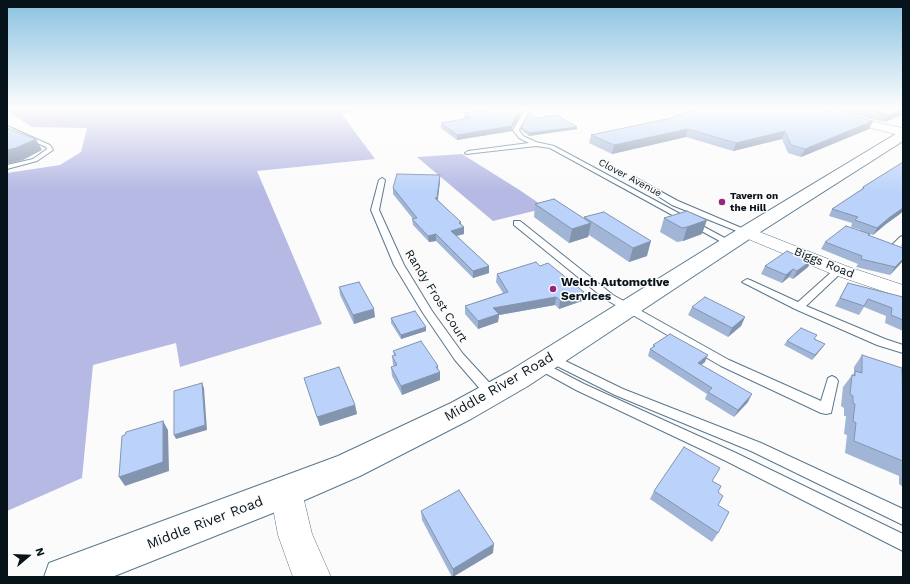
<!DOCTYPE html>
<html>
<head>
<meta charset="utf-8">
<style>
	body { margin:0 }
	#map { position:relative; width:910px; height:584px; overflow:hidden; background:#fbfbfb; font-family:"Work Sans",sans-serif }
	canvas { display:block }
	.frame { position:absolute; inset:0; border:8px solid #07131b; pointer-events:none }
	.north { position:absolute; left:8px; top:536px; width:40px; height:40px; -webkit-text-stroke:3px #fbfbfb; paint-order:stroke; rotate:71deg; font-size:11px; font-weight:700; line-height:16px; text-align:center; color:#07131b }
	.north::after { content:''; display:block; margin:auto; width:14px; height:18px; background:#07131b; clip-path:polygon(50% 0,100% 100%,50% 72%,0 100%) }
</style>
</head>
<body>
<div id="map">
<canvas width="910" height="584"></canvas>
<div class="frame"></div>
<div class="north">N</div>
</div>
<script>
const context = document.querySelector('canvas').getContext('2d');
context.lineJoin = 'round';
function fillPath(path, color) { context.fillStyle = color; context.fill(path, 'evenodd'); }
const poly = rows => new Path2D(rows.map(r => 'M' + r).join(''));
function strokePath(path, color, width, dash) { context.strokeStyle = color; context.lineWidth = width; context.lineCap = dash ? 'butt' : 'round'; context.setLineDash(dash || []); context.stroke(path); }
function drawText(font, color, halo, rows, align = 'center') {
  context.font = font + ' "Work Sans",sans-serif'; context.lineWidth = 3; context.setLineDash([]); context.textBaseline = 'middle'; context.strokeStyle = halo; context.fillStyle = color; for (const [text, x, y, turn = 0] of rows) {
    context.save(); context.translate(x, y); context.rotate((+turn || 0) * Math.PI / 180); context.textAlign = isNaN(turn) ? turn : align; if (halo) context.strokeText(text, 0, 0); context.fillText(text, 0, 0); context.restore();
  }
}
fillPath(poly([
	[7,109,380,109,341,113,375,159,257,171,322,324,180,367,176,343,93,365,82,478,7,511,7,173,60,165,81,152,87,128,32,127,7,111],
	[462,154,518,189,546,208,493,221,417,157]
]), '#b5b9e4');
const lane = poly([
	[525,109,530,110,519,130,523,136,536,142,554,146,734,243,730,246,727,245,550,148,536,146,466,154,465,153,468,151,529,143,519,138,513,130,525,109],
	[7,126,50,145,53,150,37,161,7,169,7,165,33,159,47,149,46,147,7,130,7,126],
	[382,178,385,180,379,210,404,265,432,311,463,354,497,391,498,394,497,397,492,399,487,397,455,360,423,313,394,265,371,210,379,180,382,178],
	[636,178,678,201,751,232,750,234,744,234,672,205,634,181,634,179,636,178],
	[514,221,520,221,613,295,729,360,821,401,828,378,832,376,836,378,838,381,831,413,826,414,821,413,721,366,605,299,514,225,514,221],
	[903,236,903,244,901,246,903,246,903,252,892,249,891,247,892,245,900,237,903,236],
	[839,267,844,270,842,272,806,306,885,339,903,345,903,353,877,345,795,309,742,282,747,279,750,280,798,302,836,268,839,267],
	[551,354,623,389,761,443,903,509,903,525,751,451,615,395,547,361,545,358,547,355,551,354],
	[540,361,584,384,736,453,903,534,903,551,726,461,576,390,536,368,534,365,536,362,540,361]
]);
const street = poly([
	[843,115,903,128,903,136,839,120,837,118,839,116,843,115],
	[747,227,846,266,903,285,903,298,832,274,741,236,738,232,741,228,747,227],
	[286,477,297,481,302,492,312,534,331,577,293,577,278,535,270,492,275,481,286,477]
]);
const secondary = poly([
	[903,131,903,141,754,236,528,386,471,419,360,476,298,503,112,577,44,577,49,563,338,456,451,403,508,372,740,228,899,132,903,131]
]);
strokePath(lane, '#59778d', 2);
strokePath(street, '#59778d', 1);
strokePath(secondary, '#59778d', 2);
fillPath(lane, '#fff');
fillPath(street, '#fff');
fillPath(secondary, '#fff');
fillPath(poly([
	[495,109,522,109,522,112,512,128,512,131,457,140,441,128,441,123,465,119,464,118,464,113],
	[829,109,903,109,903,111,901,115,885,122],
	[537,118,577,127,577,129,529,136,521,130,521,127],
	[671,118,873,121,869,129,801,157,788,153,782,139,733,151,686,137,612,154,589,143,591,135],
	[903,162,900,214,886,224,873,235,870,234,869,236,903,248,903,261,890,275,856,267,858,264,821,249,825,242,861,230,851,227,852,223,829,216,832,209,861,190,863,187],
	[440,181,438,200,464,227,464,234,457,236,489,266,489,273,473,278,436,241,429,242,413,225,412,219,413,219,393,194,393,188],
	[535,204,584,219,584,217,647,256,629,262,589,235,588,237,569,243,534,217],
	[687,211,702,234,683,241,677,242,660,232,664,218],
	[812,260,808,267,793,279,789,277,782,283,761,274,765,266],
	[497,274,582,301,559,309,555,305,499,315,498,322,478,329,465,314,465,306,503,293,496,282],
	[848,283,903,297,903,331,885,323,886,316,864,307,859,315,835,306],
	[339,287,375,317,354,324,340,295],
	[692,307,745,317,741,326,728,337,688,315],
	[391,318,426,327,426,331,401,339,391,323],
	[815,339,825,344,822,348,812,360,784,345,787,341],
	[653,345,705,362,701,365,748,402,734,417,705,399,707,394,648,356,650,349,653,347],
	[393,351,438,366,438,369,440,372,440,380,402,395,392,376,391,367,394,366,393,365,392,356,394,356],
	[862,355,903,419,903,487,899,484,899,476,845,453,847,435,844,434,846,416,844,416,844,408,841,406,843,387,852,375,854,373,854,367],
	[304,378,355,405,357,414,320,426],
	[713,481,718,492,718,533,712,542,650,499,654,491],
	[421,511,493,553,452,577,422,520]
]), '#a1b5d7');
fillPath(poly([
	[521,109,522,109,522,112,512,128,512,131,457,140,457,135,512,124],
	[898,109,903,109,903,111,901,115,885,122,889,115],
	[873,121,869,129,801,157,805,149],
	[577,127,577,129,529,136,529,133],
	[688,129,686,137,612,154,614,145],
	[785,131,782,139,733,151,736,143],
	[36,139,42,150,23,160,7,164,7,150],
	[440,175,440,181,437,204,435,198],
	[903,208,903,211,900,214,886,224,873,235,877,228,890,217],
	[707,220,702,234,683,241,687,227],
	[461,222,461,228,464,227,464,234,451,237,451,231,459,223],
	[591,223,588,237,569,243,572,229],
	[436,234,436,241,429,242,428,236],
	[651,241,647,256,629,262,633,248],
	[903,259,903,261,890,275,895,267],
	[812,260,808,267,793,279,797,271],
	[489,266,489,273,473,278,473,271],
	[793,269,789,277,782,283,786,275],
	[584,292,582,301,559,309,560,300],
	[556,297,555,305,499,315,498,322,478,329,478,321,493,308],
	[374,309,375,317,354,324,353,315],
	[745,317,741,326,728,337,732,328],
	[426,327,426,331,401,339,401,335],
	[825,344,822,348,812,360,815,355],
	[708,355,705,362,695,370,698,363],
	[438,366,438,372,440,372,440,380,402,395,401,386],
	[202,383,204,388,207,430,176,439,174,435],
	[752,394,748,402,734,417,738,410],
	[355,405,357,414,320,426,317,417],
	[163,421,168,430,169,471,125,486,119,477],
	[494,544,493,553,453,577,453,569]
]), '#8394af');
const building = poly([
	[495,109,521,109,512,124,512,126,457,135,441,123,470,118,464,113,495,109],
	[696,109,823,109,873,121,805,149,791,145,785,131,736,143,688,129,614,145,591,135,671,118,696,109],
	[864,109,902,109,889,115,864,109],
	[529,113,537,118,556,115,577,127,529,133,521,127,529,113],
	[7,128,36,139,16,148,7,150,7,128],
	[903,162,903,208,890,217,877,228,855,220,858,217,832,209,864,188,863,187,903,162],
	[397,174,440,175,437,198,435,198,461,222,459,223,464,227,451,231,489,266,473,271,436,234,428,236,412,219,417,218,393,188,397,174],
	[554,199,591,223,572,229,535,204,554,199],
	[687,211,707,220,687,227,682,228,664,218,687,211],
	[604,212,651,241,633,248,584,217,604,212],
	[846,226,870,234,868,235,903,248,903,259,895,267,861,259,862,256,825,242,846,226],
	[787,251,796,255,797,254,812,260,797,271,793,269,786,275,765,266,787,251],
	[536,262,540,266,548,263,584,292,560,300,556,297,493,308,499,314,478,321,465,306,508,292,497,274,536,262],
	[359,282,374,309,353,315,339,287,359,282],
	[848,283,903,297,903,320,891,315,892,308,868,299,864,306,840,298,848,283],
	[705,297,745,317,732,328,692,307,705,297],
	[415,311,426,327,401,335,391,318,415,311],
	[801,328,817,335,814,339,825,344,815,355,787,341,801,328],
	[670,334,708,355,698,363,752,394,738,410,708,392,712,388,650,349,655,346,653,345,670,334],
	[421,341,438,366,436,367,440,372,401,386,391,367,397,365,392,356,396,355,393,351,421,341],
	[862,355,902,368,903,419,903,461,854,441,856,423,853,421,855,404,853,403,853,396,850,394,852,375,855,376,855,371,862,373,862,355],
	[339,367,355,405,317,417,304,378,339,367],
	[202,383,205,425,174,435,174,391,202,383],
	[163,421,163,462,119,477,122,436,125,435,126,432,163,421],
	[684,447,720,468,712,481,721,486,718,492,723,496,718,505,729,512,718,533,654,491,684,447],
	[459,490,494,544,453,569,421,511,459,490]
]);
fillPath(building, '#bbd3fa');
strokePath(building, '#8394af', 1);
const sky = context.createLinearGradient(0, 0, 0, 191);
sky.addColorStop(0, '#89c1e1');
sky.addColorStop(0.57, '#fdfdfd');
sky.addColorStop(1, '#fdfdfd00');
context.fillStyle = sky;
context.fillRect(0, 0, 910, 191);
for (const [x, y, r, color] of [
	[722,202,4,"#9a237d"],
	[553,289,4,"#9a237d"]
]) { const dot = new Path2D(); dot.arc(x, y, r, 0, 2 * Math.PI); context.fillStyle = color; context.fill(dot); strokePath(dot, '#fbfbfb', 1.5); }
drawText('10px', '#07131b', '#fbfbfb', [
	["Clover Avenue",630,178,28]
]);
drawText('bold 10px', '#07131b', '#fbfbfb', [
	["Tavern on",730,196],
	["the Hill",730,208]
], 'left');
drawText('12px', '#07131b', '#fbfbfb', [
	["Biggs Road",824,263,22],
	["Randy Frost Court",436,296,58]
]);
drawText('bold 12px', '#07131b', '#fbfbfb', [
	["Welch Automotive",561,282],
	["Services",561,296]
], 'left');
drawText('14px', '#07131b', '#fbfbfb', [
	["Middle River Road",499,387,-30],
	["Middle River Road",205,523,-21]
]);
</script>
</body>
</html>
